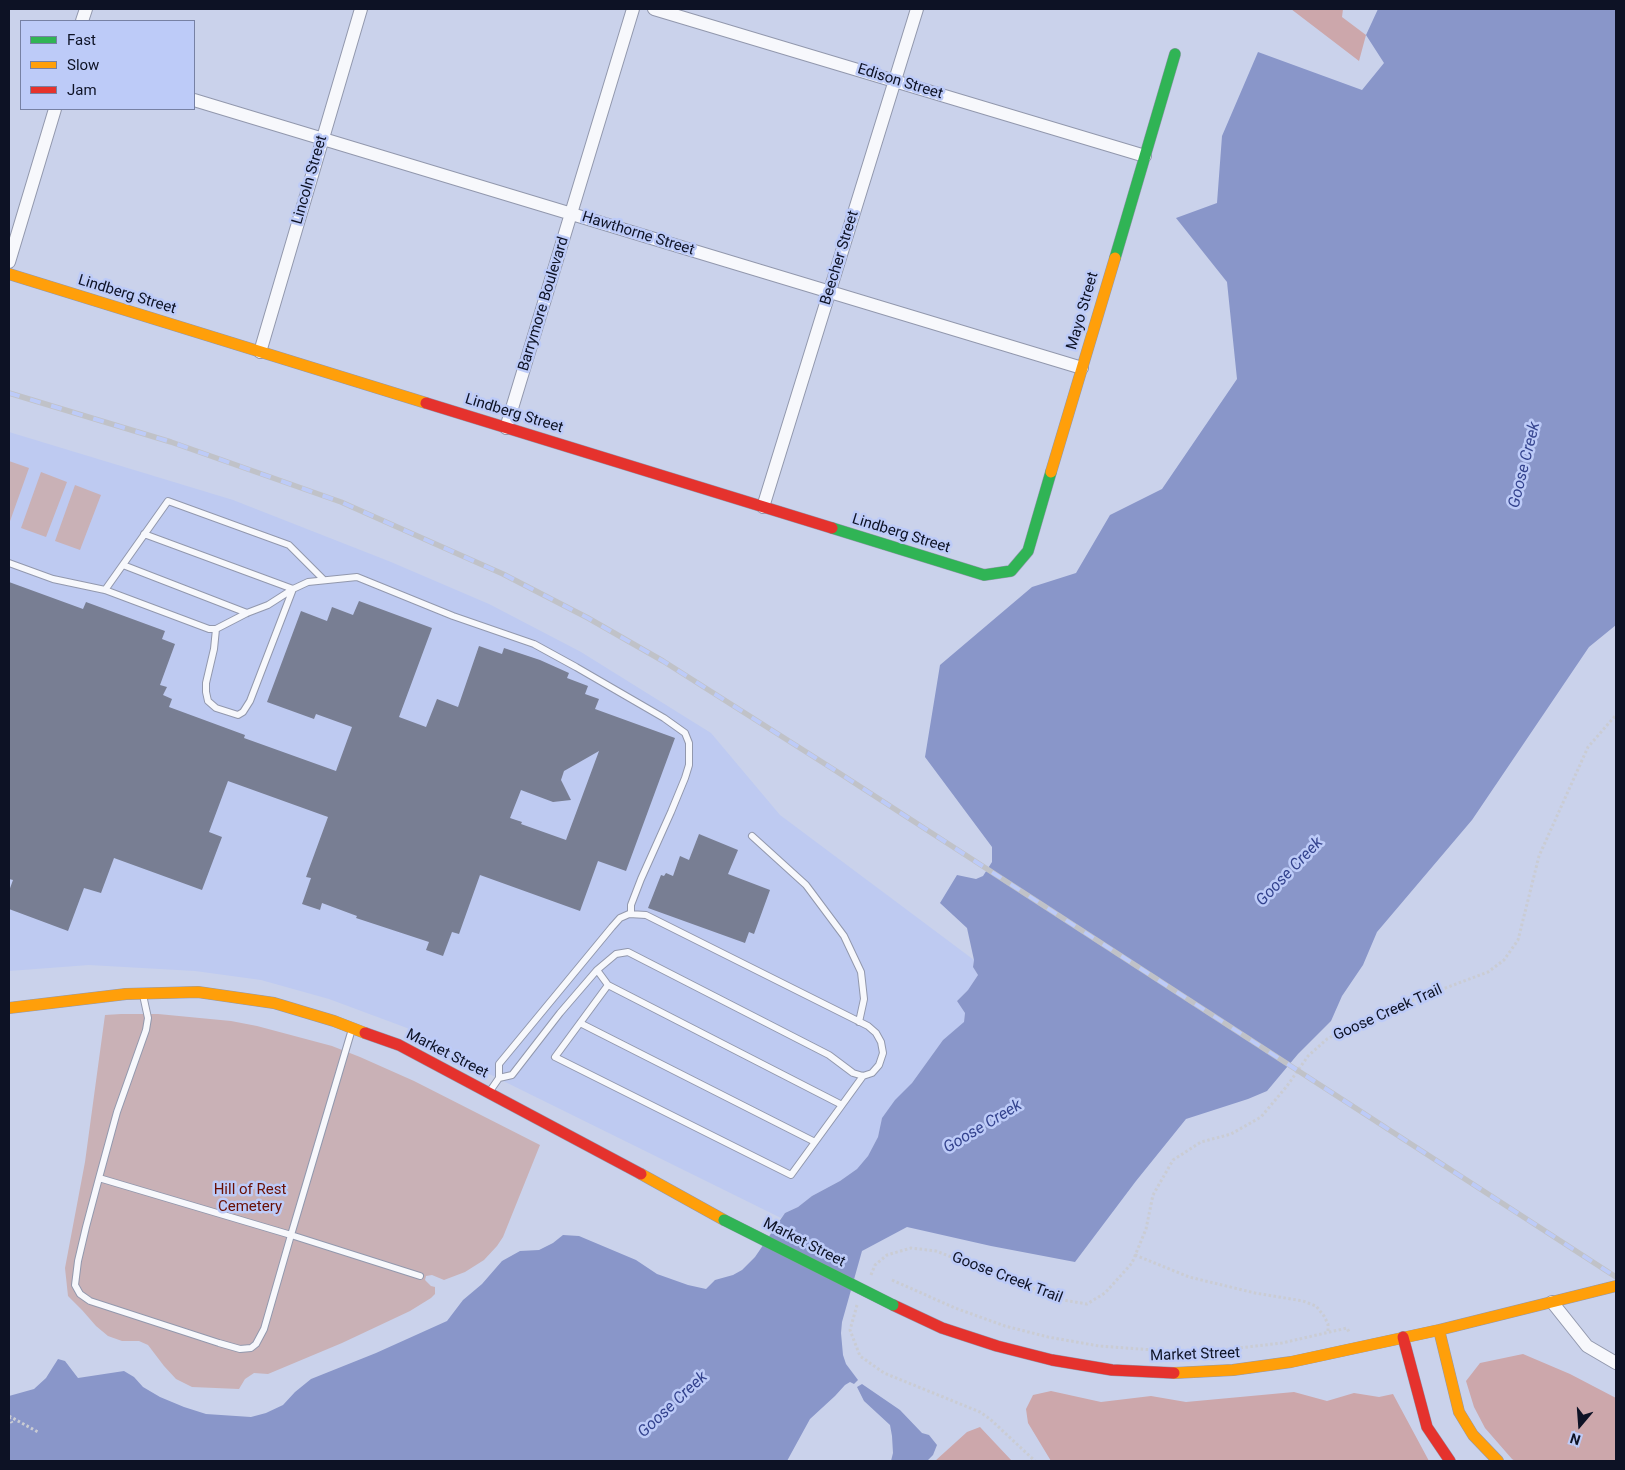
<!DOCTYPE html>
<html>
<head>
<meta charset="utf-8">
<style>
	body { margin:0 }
	#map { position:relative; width:1625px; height:1470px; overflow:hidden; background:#cad2eb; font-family:Roboto,sans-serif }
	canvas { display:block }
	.frame { position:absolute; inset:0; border:10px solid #0d1225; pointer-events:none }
	.legend { position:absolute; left:20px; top:20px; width:175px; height:90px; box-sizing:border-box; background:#bdcbf8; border:1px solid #7781a4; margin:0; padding:6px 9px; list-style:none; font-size:15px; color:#0d1225 }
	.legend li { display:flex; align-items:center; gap:10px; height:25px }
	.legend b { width:25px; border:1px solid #7781a4 }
	.north { position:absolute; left:1555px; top:1400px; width:50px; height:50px; -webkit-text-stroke:4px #bdcbf8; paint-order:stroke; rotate:198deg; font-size:14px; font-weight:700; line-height:20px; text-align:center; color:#0d1225 }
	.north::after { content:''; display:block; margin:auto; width:18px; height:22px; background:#0d1225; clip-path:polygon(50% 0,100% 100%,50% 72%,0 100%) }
</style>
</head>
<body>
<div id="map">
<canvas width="1625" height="1470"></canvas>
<div class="frame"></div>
<ul class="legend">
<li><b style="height:6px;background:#30b455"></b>Fast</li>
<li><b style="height:6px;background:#ff9f0a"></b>Slow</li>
<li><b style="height:6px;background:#e5322d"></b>Jam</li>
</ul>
<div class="north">N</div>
</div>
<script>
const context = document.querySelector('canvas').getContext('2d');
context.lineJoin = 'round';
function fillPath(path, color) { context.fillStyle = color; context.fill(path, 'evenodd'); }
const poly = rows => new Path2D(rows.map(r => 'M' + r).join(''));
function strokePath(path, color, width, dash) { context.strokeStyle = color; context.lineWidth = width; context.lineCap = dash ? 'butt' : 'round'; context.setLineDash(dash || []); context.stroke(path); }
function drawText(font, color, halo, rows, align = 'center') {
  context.font = font + ' Roboto,sans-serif'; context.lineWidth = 5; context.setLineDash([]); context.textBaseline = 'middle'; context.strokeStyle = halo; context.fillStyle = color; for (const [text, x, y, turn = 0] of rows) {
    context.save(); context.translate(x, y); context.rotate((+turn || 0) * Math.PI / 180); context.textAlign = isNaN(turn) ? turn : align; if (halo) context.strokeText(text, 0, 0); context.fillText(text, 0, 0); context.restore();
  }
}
fillPath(poly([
	[9,432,233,500,391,562,489,604,581,652,711,733,780,815,974,960,973,967,978,975,968,990,957,1001,965,1013,964,1023,943,1040,912,1083,896,1100,882,1118,878,1137,868,1156,857,1169,840,1181,812,1196,798,1207,785,1213,781,1218,479,1069,454,1051,407,1028,329,999,261,980,195,971,89,965,9,971]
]), '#becaf1');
fillPath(poly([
	[9,461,29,468,9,524],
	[41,472,67,482,46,537,21,528],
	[75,485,101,495,80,550,55,541],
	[121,1014,158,1014,231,1021,257,1026,332,1046,360,1057,414,1081,540,1145,503,1237,497,1246,484,1260,465,1272,444,1280,432,1275,426,1276,425,1280,431,1286,435,1287,435,1294,431,1298,410,1311,342,1343,268,1374,254,1373,245,1379,239,1389,192,1387,176,1379,164,1366,148,1345,139,1341,122,1341,108,1336,96,1326,82,1310,68,1296,65,1268,85,1162,105,1015]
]), '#c9b1b6');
fillPath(poly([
	[1291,9,1343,9,1342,17,1366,35,1359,61],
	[1523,1354,1570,1374,1616,1398,1616,1461,1515,1461,1512,1459,1485,1428,1474,1407,1466,1381,1480,1363],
	[1051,1391,1101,1402,1151,1396,1186,1402,1294,1392,1327,1401,1354,1393,1379,1397,1393,1394,1429,1461,1051,1461,1028,1423,1026,1409,1033,1395],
	[980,1427,1012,1461,935,1461,967,1432]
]), '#cca7ab');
fillPath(poly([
	[1378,9,1616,9,1616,625,1589,647,1472,820,1377,932,1363,965,1342,996,1331,1021,1298,1054,1267,1091,1248,1099,1186,1119,1136,1181,1075,1262,991,1246,907,1227,862,1251,842,1322,841,1333,843,1355,846,1364,858,1380,854,1384,850,1382,845,1385,835,1396,810,1419,787,1461,9,1461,9,1396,34,1389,46,1378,58,1359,65,1361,78,1378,124,1371,134,1377,143,1387,160,1397,184,1407,206,1414,251,1417,266,1413,283,1405,295,1392,311,1379,376,1353,447,1321,463,1300,482,1284,502,1261,520,1251,539,1250,553,1243,563,1235,579,1236,636,1260,657,1274,688,1285,706,1289,715,1280,733,1275,742,1270,755,1257,785,1213,798,1207,812,1196,840,1181,857,1169,868,1156,878,1137,882,1118,895,1100,912,1083,943,1040,964,1022,965,1013,957,1001,968,990,978,975,973,967,974,960,967,928,940,903,957,875,976,879,983,876,992,862,992,847,925,757,940,665,1032,587,1076,573,1110,515,1162,489,1237,379,1227,282,1176,218,1217,203,1222,136,1258,52,1362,90,1384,63,1366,35],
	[862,1384,900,1410,922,1433,929,1435,937,1445,933,1455,927,1461,891,1461,893,1453,892,1436,890,1425,864,1401,857,1387]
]), '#8996c9');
fillPath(poly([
	[9,582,83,609,86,602,165,631,162,639,175,644,160,685,167,687,163,695,172,699,169,707,245,735,244,738,336,771,352,727,316,714,314,719,267,702,301,611,327,621,332,607,353,615,359,601,432,628,399,717,426,727,437,699,458,707,479,646,502,654,504,648,540,660,569,673,567,678,588,686,585,694,599,699,595,709,675,738,626,871,598,861,580,911,480,875,459,934,452,932,443,956,426,950,429,942,356,918,357,916,322,903,320,910,302,904,311,878,306,877,328,817,228,781,209,832,222,837,202,890,114,858,101,893,84,888,68,931,9,909,9,891,13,880,9,879],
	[599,751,566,840,521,824,522,822,510,818,521,790,553,802,571,800,561,780,564,771],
	[699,834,738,850,728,874,770,890,754,934,749,932,745,943,648,908,661,875,664,876,666,873,673,876,680,856,689,860]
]), '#787e93');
const lane = poly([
	[144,534,293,589,250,701,243,712,238,715,216,708,208,701,206,692,206,683,214,649,216,629],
	[9,563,53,579,105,590,209,629,216,629,247,613,268,605,293,589,308,582,357,577,453,616,534,644,576,667,664,718,685,733,689,743,689,765,685,778,671,812,641,879,631,905,631,914],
	[123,565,247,613],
	[105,590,168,501,289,545,324,580],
	[752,836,806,885,844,936,861,972,864,999,859,1022],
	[597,970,608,985],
	[580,1023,815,1142],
	[352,1029,291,1235,420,1276],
	[490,1091,499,1078,499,1064,612,927,620,918,629,914,646,915,868,1026,876,1033,881,1042,883,1053,879,1065,872,1073,863,1076,853,1073,829,1055,628,952,616,954,597,970,560,1013,512,1075,499,1078],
	[842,1105,608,985,555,1057,791,1175,842,1105,863,1076],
	[99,1178,291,1235,264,1329,256,1344,251,1348,240,1349,219,1343,90,1301,80,1294,75,1285,78,1261,86,1227,99,1178,117,1112,146,1030,148,1018,143,995]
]);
const street = poly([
	[654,9,1145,156],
	[82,21,86,9],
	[194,100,1082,368],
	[9,262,55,109],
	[260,352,361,9],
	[506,428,633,9],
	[763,507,917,9],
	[1552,1302,1587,1346,1616,1363]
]);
const fast = poly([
	[1115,258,1175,54],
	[832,528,984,575,1011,571,1028,551,1051,472]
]);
const slow = poly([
	[9,274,426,403],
	[1051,472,1115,258],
	[9,1008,126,994,198,992,274,1003,334,1021,365,1033],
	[641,1174,724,1220],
	[1439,1330,1459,1412,1473,1435,1498,1461],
	[1174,1373,1233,1370,1291,1362,1439,1330,1616,1286]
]);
const jam = poly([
	[426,403,832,528],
	[365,1033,399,1045,641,1174],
	[893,1305,942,1328,997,1346,1052,1360,1112,1370,1174,1373],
	[1403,1337,1427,1427,1450,1461]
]);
strokePath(lane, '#9298ad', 8);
strokePath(street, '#9298ad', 14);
strokePath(fast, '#9298ad', 12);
strokePath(slow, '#9298ad', 12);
strokePath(jam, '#9298ad', 12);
strokePath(poly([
	[1135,1255,1189,1277,1255,1293,1303,1301,1316,1306,1324,1316,1328,1324,1328,1332],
	[871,1275,875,1265,887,1255,911,1248,936,1251,1063,1300,1087,1304,1105,1293,1132,1263,1146,1229,1153,1195,1173,1160,1201,1142,1231,1134,1261,1117,1287,1086,1308,1056,1327,1039,1356,1024,1400,1005,1488,972,1504,960,1518,940,1539,856,1588,747,1616,715],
	[892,1280,955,1308,1005,1326,1048,1337,1099,1346,1167,1351,1221,1350,1282,1343,1347,1328,1349,1332],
	[857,1305,850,1330,860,1356,884,1373,980,1412,990,1419,1035,1461],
	[9,1416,38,1432],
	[9,1417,12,1423]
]), '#caccd3', 3, [2.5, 2.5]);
strokePath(lane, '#f7f8fc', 6);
strokePath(street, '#f7f8fc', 12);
strokePath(fast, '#30b455', 11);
strokePath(slow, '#ff9f0a', 11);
strokePath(jam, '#e5322d', 11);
const rail = poly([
	[9,393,171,442,341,502,503,574,588,618,663,661,833,769,1616,1277]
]);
strokePath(rail, '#c0c2c8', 5.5);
strokePath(rail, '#bdcbf8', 4, [11]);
const fastBridge = poly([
	[724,1220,893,1305]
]);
strokePath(fastBridge, '#9298ad', 12, []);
strokePath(fastBridge, '#30b455', 11);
drawText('15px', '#0d1225', '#bdcbf8', [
	["Edison Street",900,82,17],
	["Lincoln Street",310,180,-74],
	["Hawthorne Street",638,234,17],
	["Beecher Street",840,258,-73],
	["Lindberg Street",127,295,17],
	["Barrymore Boulevard",544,304,-73],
	["Mayo Street",1083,311,-74],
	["Lindberg Street",514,414,17],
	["Lindberg Street",901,534,17],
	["Goose Creek Trail",1388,1013,-24],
	["Market Street",447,1054,27],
	["Market Street",804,1243,27],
	["Goose Creek Trail",1007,1278,21],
	["Market Street",1195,1355,-2]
]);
drawText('15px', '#690f03', '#bdcbf8', [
	["Hill of Rest",250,1190],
	["Cemetery",250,1207]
]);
drawText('italic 16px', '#34438e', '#bdcbf8', [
	["Goose Creek",1525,465,-76],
	["Goose Creek",1290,872,-46],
	["Goose Creek",983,1127,-31],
	["Goose Creek",673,1405,-43]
]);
</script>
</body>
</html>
